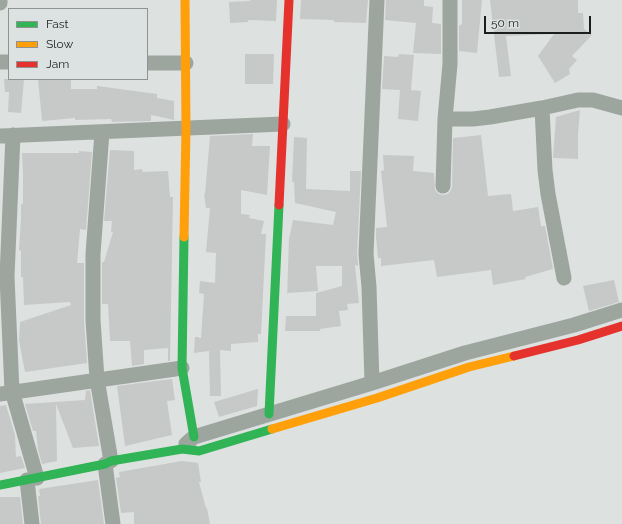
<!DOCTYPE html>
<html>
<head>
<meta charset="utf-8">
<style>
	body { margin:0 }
	#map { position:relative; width:622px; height:524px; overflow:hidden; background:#dde1e0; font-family:Raleway,sans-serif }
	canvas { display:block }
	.legend { position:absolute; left:8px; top:8px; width:140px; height:72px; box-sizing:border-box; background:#dce2e1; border:1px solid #8f9493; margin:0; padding:5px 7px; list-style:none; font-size:12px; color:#1b1e1d }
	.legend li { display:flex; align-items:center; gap:8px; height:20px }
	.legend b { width:20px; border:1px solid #8f9493 }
	.scale { position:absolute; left:484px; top:16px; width:107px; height:18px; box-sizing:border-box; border:2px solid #1b1e1d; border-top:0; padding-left:5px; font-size:12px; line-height:14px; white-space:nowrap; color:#1b1e1d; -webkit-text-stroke:3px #dce2e1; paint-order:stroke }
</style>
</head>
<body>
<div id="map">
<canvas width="622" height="524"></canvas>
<ul class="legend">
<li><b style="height:5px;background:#30b455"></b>Fast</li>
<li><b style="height:5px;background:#ff9f0a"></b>Slow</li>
<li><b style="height:5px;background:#e5322d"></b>Jam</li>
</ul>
<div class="scale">50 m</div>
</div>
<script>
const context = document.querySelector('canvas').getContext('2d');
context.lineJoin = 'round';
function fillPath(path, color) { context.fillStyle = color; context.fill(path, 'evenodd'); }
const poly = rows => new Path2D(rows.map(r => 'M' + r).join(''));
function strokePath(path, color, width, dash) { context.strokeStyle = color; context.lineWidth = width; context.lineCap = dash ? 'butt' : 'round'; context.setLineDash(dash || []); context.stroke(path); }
fillPath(poly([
	[250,0,277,0,276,21,248,20,248,22,230,23,229,2,250,1],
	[301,0,368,0,366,23,334,22,334,20,300,19],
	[386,0,424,0,424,6,433,7,432,23,441,24,441,54,413,53,416,23,385,20],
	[462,0,482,0,477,53,459,51,459,26,462,24],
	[490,0,578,0,578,13,583,13,584,29,592,35,572,56,577,60,569,69,570,74,555,83,538,56,554,34,506,36,511,76,499,77],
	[245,54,274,54,273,84,245,84],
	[399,54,414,55,411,90,421,91,418,121,398,119,400,90,382,89,384,56,398,57],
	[4,79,24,79,21,113,8,112,9,92,5,92],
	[38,79,71,79,71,89,97,89,97,86,157,94,157,98,174,101,174,120,151,115,151,121,112,122,111,119,75,120,75,118,42,121],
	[580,110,578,133,578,159,553,158,556,117],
	[253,134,252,146,270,146,267,195,241,190,241,214,250,215,249,218,264,221,261,234,266,234,261,334,258,334,258,342,231,344,231,351,220,350,221,396,210,396,209,351,194,353,195,337,199,337,199,338,201,338,204,294,199,293,200,281,215,283,216,253,206,252,210,208,206,208,204,194,205,194,210,136],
	[481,135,488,196,511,194,513,211,538,207,541,226,545,226,553,269,525,277,526,279,493,285,491,270,437,277,434,260,381,266,381,258,378,258,376,237,376,228,387,227,381,171,384,170,383,155,414,156,413,171,434,173,435,190,439,194,443,195,448,194,451,190,452,187,453,138],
	[294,137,307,138,306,189,350,191,350,171,361,171,357,254,358,263,358,266,355,265,359,303,347,304,348,310,339,311,341,326,320,329,320,331,285,331,286,316,316,316,316,293,342,286,342,266,316,266,318,291,287,293,287,299,289,239,293,220,333,225,336,212,295,203,294,182,292,182],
	[110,150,134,151,134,170,142,169,143,172,168,171,170,197,173,197,170,361,168,361,168,348,144,350,144,364,132,366,130,341,110,341,108,304,102,304,102,262,104,262,113,232,111,232,112,221,104,221],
	[79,151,92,152,86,230,80,229,77,263,84,263,84,320,87,363,25,372,19,340,20,322,71,305,70,302,24,305,23,277,21,277,21,251,19,250,21,219,21,204,23,204,23,173,22,153,79,153],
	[614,280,619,302,589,311,583,286],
	[172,379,175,400,167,401,172,435,125,446,117,386],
	[258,389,257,406,219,417,214,402],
	[90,390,99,446,73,448,56,404,57,461,42,464,38,450,36,431,33,431,25,404,85,400,86,391],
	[6,405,15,435,16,457,21,456,25,468,0,473,0,406],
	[182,461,198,463,201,482,199,482,206,508,207,508,210,524,134,524,134,512,121,513,116,478,120,477,119,472],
	[98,480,104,524,41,524,38,496,40,496,39,489],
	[0,497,20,497,23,524,0,524]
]), '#c6c9c8');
strokePath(poly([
	[0,3,0,0],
	[0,62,9,62],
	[147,63,186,63],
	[542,108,545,170,548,194,564,278],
	[445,119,473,119,490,117,542,108,578,100,593,100,622,108],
	[102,132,93,254,93,320,97,379,111,461],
	[13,135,7,277,12,391,37,478],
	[0,136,283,124],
	[443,186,445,119,450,64,450,0],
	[372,383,369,287,366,254,377,0],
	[0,394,182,368],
	[186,444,194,437,372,383,465,353,574,325,622,310],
	[105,464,113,524],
	[27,480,32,524]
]), '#9ca69f', 15);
strokePath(poly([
	[184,237,182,368,194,437],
	[269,414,279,205],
	[0,485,105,464,111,461,182,449,199,451,272,429]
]), '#30b455', 9);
strokePath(poly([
	[184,237,186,128,185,0],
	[272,429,377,398,469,367,514,356]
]), '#ff9f0a', 9);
strokePath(poly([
	[279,205,289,0],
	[514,356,578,340,622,326]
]), '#e5322d', 9);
</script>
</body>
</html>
